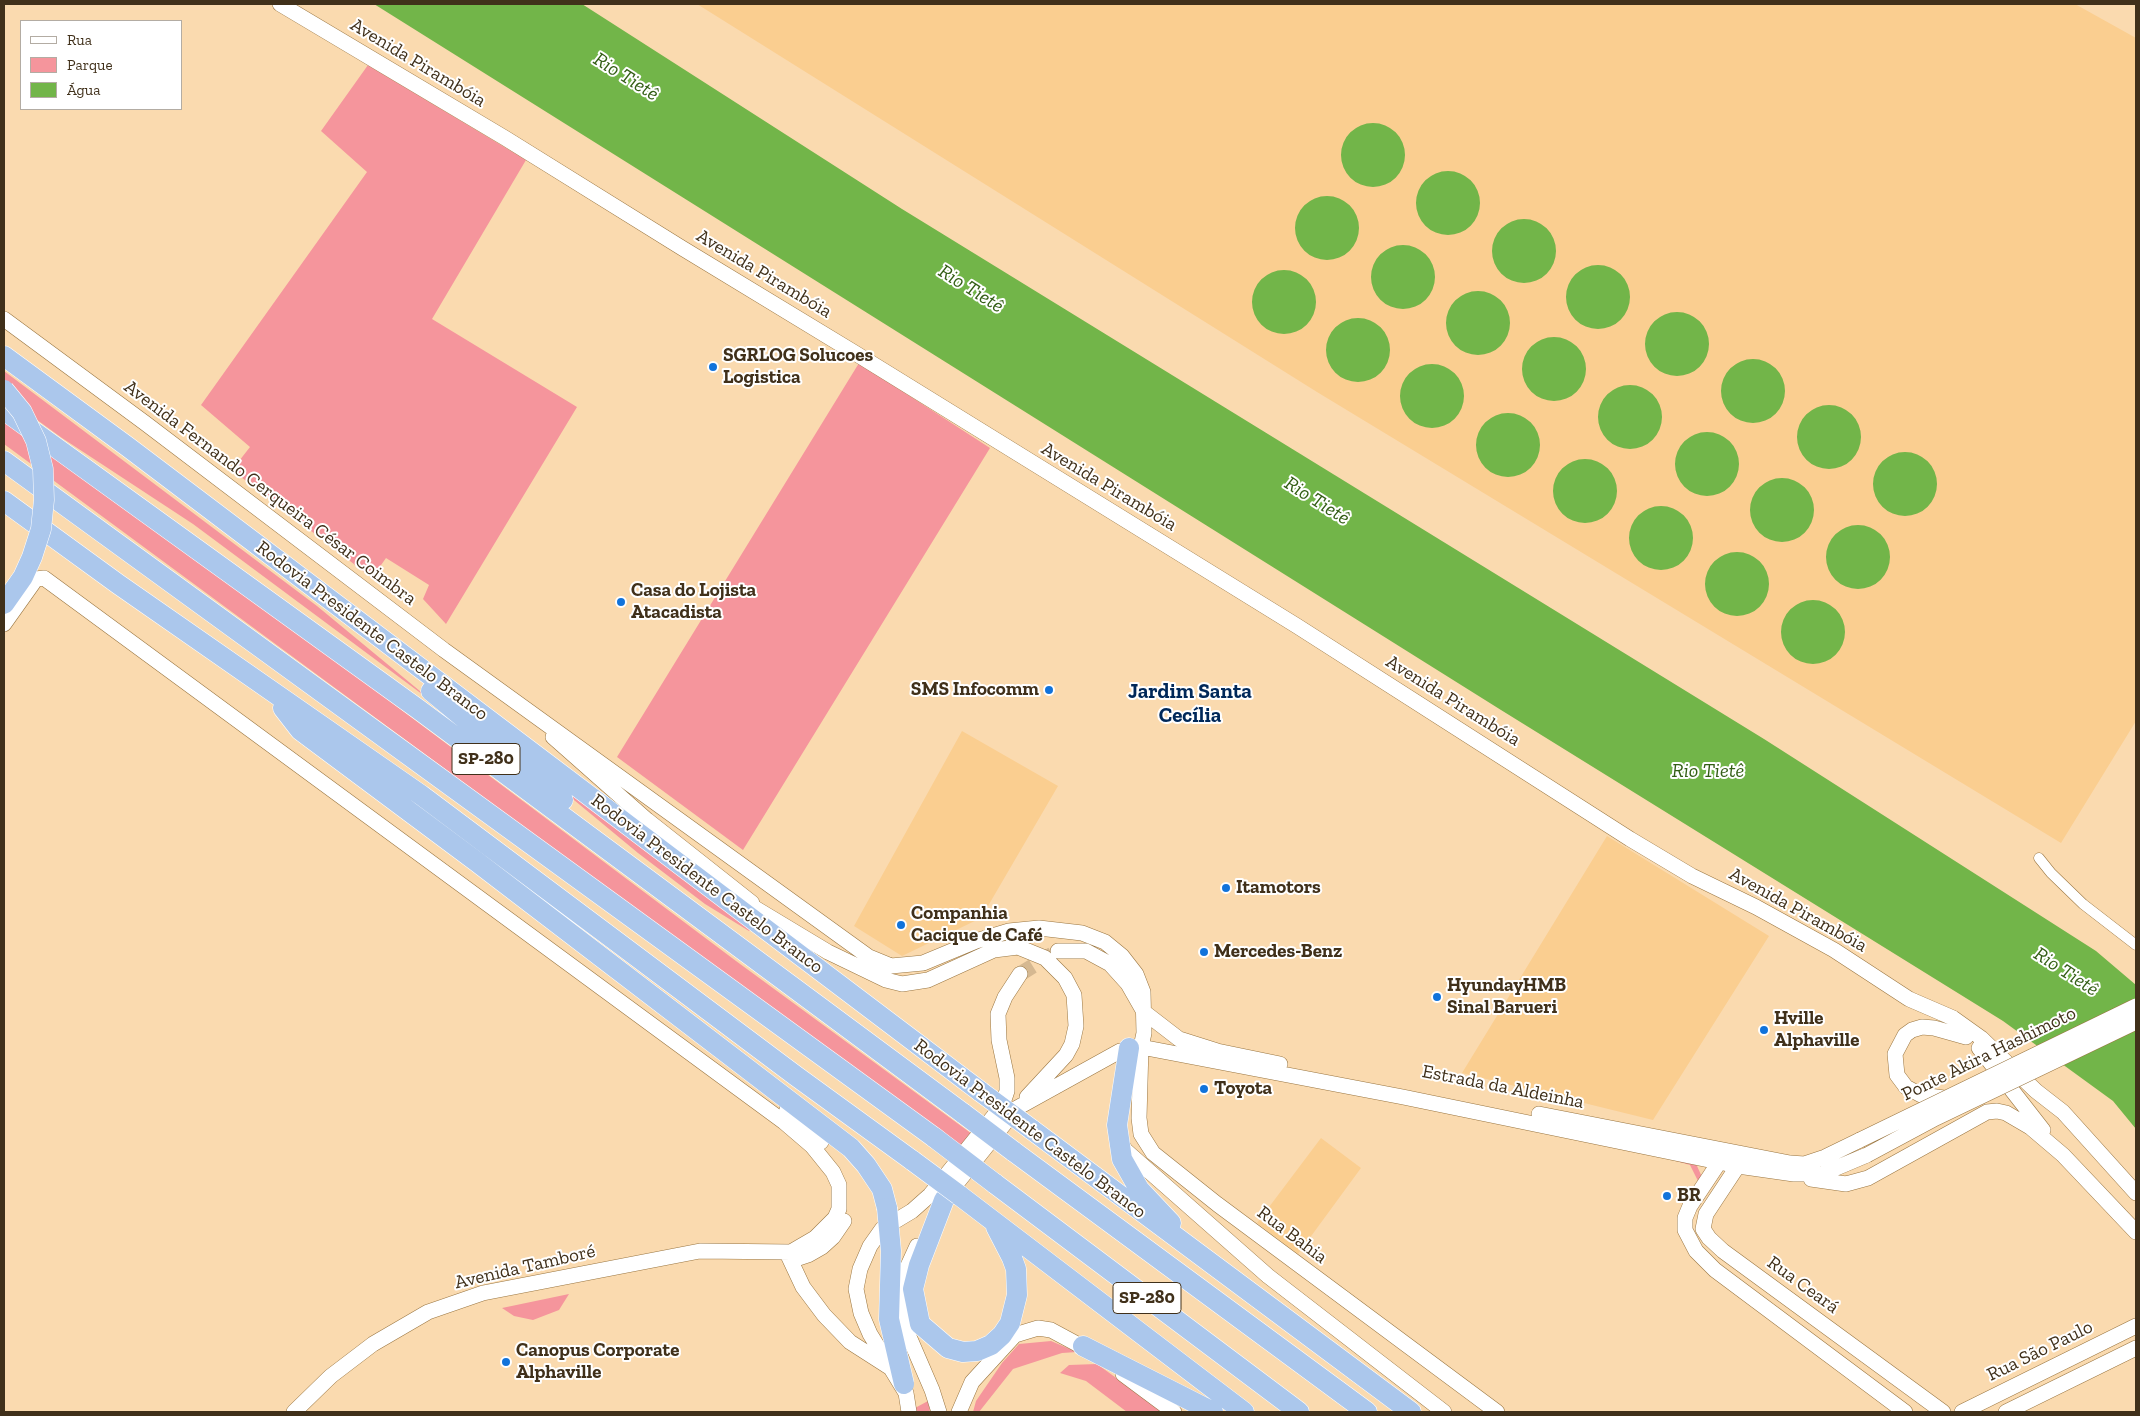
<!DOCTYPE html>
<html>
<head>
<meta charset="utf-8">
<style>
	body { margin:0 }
	#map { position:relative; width:2140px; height:1416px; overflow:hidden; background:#fadaaf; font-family:"Zilla Slab",serif }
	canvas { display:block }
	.frame { position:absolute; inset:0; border:5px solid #40301a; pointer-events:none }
	.legend { position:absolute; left:20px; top:20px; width:162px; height:90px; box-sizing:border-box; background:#fff; border:1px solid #b3aca3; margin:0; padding:6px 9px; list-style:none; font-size:15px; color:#40301a }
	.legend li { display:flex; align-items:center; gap:10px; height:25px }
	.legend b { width:25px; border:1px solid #b3aca3 }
</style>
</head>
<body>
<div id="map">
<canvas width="2140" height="1416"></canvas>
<div class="frame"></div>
<ul class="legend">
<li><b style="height:6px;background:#fff"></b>Rua</li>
<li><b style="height:14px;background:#f5959c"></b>Parque</li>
<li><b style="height:14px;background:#72b549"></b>Água</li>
</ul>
</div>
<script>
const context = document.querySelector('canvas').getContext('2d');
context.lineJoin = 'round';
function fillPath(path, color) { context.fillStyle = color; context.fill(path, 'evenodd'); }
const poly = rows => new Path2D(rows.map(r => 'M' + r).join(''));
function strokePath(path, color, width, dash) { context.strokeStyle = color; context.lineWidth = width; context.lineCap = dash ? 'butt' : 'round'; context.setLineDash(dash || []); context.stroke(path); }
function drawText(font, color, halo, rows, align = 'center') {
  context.font = font + ' "Zilla Slab",serif'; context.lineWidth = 4; context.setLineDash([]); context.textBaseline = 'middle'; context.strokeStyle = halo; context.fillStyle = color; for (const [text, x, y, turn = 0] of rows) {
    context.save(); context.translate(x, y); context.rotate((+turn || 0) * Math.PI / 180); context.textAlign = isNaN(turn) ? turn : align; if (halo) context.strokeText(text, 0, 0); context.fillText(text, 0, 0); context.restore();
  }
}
fillPath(poly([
	[697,4,2075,4,2136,38,2136,721,2061,843,1317,392],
	[962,731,1058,786,981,918,902,956,854,926],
	[1607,836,1769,936,1653,1120,1462,1073],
	[1321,1138,1361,1168,1298,1254,1257,1223]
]), '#face90');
fillPath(poly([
	[368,65,526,160,432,319,577,407,446,624,423,599,429,585,386,558,372,578,232,470,250,447,201,405,367,172,321,131],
	[859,363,990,448,743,850,617,757],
	[4,371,317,606,438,706,193,524,62,438,4,396],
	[4,416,303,636,736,961,972,1134,962,1150,4,444],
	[400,656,753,927,749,931,705,904,638,853],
	[1676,1161,1692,1162,1697,1166,1702,1177,1699,1183,1690,1165],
	[569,1294,559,1310,533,1320,514,1316,502,1308],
	[1051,1341,1077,1352,1062,1353,1013,1369,979,1412,973,1412,976,1401,1002,1363,1019,1344],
	[1097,1364,1163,1412,1127,1412,1086,1381,1060,1373,1069,1365],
	[928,1401,930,1412,916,1412,915,1408]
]), '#f5959c');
fillPath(poly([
	[374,4,582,4,902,209,1764,739,2096,951,2136,985,2136,1129,2113,1101,2003,1021,1501,710],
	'1341 155a32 32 0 1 1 64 0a32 32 0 1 1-64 0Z',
	'1416 203a32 32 0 1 1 64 0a32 32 0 1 1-64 0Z',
	'1295 228a32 32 0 1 1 64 0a32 32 0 1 1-64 0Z',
	'1492 251a32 32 0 1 1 64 0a32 32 0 1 1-64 0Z',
	'1371 277a32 32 0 1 1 64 0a32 32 0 1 1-64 0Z',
	'1566 297a32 32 0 1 1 64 0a32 32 0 1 1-64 0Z',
	'1252 302a32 32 0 1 1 64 0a32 32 0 1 1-64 0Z',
	'1446 323a32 32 0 1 1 64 0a32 32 0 1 1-64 0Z',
	'1645 344a32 32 0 1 1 64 0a32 32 0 1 1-64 0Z',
	'1326 350a32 32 0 1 1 64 0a32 32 0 1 1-64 0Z',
	'1522 369a32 32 0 1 1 64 0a32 32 0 1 1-64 0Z',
	'1721 391a32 32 0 1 1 64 0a32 32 0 1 1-64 0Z',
	'1400 396a32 32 0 1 1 64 0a32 32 0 1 1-64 0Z',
	'1598 417a32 32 0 1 1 64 0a32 32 0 1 1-64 0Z',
	'1797 437a32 32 0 1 1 64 0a32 32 0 1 1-64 0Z',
	'1476 445a32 32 0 1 1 64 0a32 32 0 1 1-64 0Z',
	'1675 464a32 32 0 1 1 64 0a32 32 0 1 1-64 0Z',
	'1873 484a32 32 0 1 1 64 0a32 32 0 1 1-64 0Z',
	'1553 491a32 32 0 1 1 64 0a32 32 0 1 1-64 0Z',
	'1750 510a32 32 0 1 1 64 0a32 32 0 1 1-64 0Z',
	'1629 538a32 32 0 1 1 64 0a32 32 0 1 1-64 0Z',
	'1826 557a32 32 0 1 1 64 0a32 32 0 1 1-64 0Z',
	'1705 584a32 32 0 1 1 64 0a32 32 0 1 1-64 0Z',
	'1781 632a32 32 0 1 1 64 0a32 32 0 1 1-64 0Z'
]), '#72b549');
strokePath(poly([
	[1020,974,1054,953]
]), '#d5b891', 15, [15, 8]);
const street = poly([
	[2039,858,2051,873,2083,904,2136,945]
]);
const secondary = poly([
	[280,4,505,138,682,248,855,353,1297,626,1630,839,1692,876,1756,907,1834,950,1909,999,1953,1018,1981,1038,2036,1091,2063,1112,2136,1193],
	[4,319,145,423,444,650,869,957,891,966,923,963,976,941,1009,931,1039,928,1082,933,1105,942,1122,956,1136,974,1143,992,1144,1033,1141,1047,1120,1051,1017,1108,945,1198],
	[4,624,36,579,44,578,784,1122,812,1146,833,1172,839,1185,839,1209,835,1218,815,1238,791,1252,700,1251,483,1293,428,1312,373,1344,331,1376,294,1412],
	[553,737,647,820,752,903],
	[740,899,828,952,886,980,902,984,928,980,994,950,1018,947,1045,958,1065,978,1074,995,1076,1026,1072,1044,1066,1055,1027,1097],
	[1058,951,1086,951,1110,964,1128,984,1144,1012,1179,1039,1217,1051,1280,1064],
	[1979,1048,2043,1130],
	[1944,1098,1921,1095,1906,1087,1897,1075,1895,1054,1905,1035,1912,1030,1922,1027,1934,1028,1966,1037],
	[787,1109,821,1142],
	[1539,1114,1790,1163,1804,1164,1825,1157,1860,1140],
	[1120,1141,1125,1150,1268,1276,1444,1412],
	[1724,1155,1690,1206,1685,1218,1685,1230,1696,1251,1715,1270,1905,1412],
	[1743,1158,1706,1214,1703,1229,1709,1238,1723,1251,1943,1412],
	[1811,1179,1846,1184,1868,1178,1987,1112,1997,1111,2006,1113,2030,1127,2063,1155,2136,1232],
	[917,1246,906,1270,903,1287,902,1314,907,1332,932,1390,939,1412],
	[787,1253,803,1287,824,1315,850,1342,889,1367],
	[793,1260,808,1255,822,1247,833,1237,844,1221],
	[1123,1374,1174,1412],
	[909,1412,906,1393,870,1334,861,1313,856,1289,860,1269,870,1246,882,1229,912,1211,930,1195,1002,1106,1007,1091,1007,1078,999,1040,998,1014,1005,997,1020,974],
	[959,1412,972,1382,1015,1335,1038,1328,1051,1330,1090,1351],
	[1497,1412,1217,1204,1153,1153,1141,1134,1139,1118,1141,1047,1403,1097,1738,1166,1794,1174,1822,1174,1867,1155],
	[1962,1412,2136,1326],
	[2006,1412,2136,1348]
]);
const highway = poly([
	[4,356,128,447,981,1092],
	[4,410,418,709,964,1114],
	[4,461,935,1138],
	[4,501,118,584,421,795,796,1076,913,1161],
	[431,691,563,800],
	[283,708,300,730,312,739,477,862,851,1148,866,1165,882,1189,887,1208],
	[1129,1048,1117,1125,1122,1159,1139,1189,1171,1223],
	[1031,1129,1411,1412],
	[1013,1151,1367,1412],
	[994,1183,1299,1412],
	[959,1195,1244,1412],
	[944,1200,919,1265,913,1289,920,1324,948,1348,963,1352,977,1351,991,1345,1002,1335,1010,1323,1017,1295,1016,1269,1012,1258,996,1227],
	[1083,1346,1213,1412]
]);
strokePath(street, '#9a7641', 11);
strokePath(secondary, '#9a7641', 16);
strokePath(highway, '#fff', 21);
strokePath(street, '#fff', 10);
strokePath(secondary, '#fff', 15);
strokePath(highway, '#abc7ec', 20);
const secondaryBridge = poly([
	[1860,1140,2136,1006],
	[1867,1155,1936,1118,2136,1022]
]);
const highwayBridge = poly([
	[4,390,22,412,36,441,43,469,44,500,41,529,32,557,23,577,4,604],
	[981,1092,1031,1129],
	[964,1114,1013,1151],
	[935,1138,994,1183],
	[913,1161,959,1195],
	[887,1208,891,1251,889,1319,904,1384]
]);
strokePath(secondaryBridge, '#9a7641', 16, []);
strokePath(highwayBridge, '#fff', 21, []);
strokePath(secondaryBridge, '#fff', 15);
strokePath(highwayBridge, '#abc7ec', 20);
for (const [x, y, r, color] of [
	[713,367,5,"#1173db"],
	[621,602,5,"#1173db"],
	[1049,690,5,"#1173db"],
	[1226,888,5,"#1173db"],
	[901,925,5,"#1173db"],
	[1204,952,5,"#1173db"],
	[1437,997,5,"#1173db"],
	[1764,1030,5,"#1173db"],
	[1204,1089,5,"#1173db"],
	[1667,1196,5,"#1173db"],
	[506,1362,5,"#1173db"]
]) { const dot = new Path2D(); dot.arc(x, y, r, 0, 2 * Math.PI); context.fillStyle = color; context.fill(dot); strokePath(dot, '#fff', 2); }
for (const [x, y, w] of [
	[486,759,68],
	[1147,1298,68]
]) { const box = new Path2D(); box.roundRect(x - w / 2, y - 15.5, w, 31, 4); context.fillStyle = '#fff'; context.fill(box); strokePath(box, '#40301a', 1); }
drawText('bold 18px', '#40301a', null, [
	["SP-280",486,759],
	["SP-280",1147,1298]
]);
drawText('19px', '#40301a', '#fff', [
	["Avenida Pirambóia",418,63,31],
	["Avenida Pirambóia",764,274,31],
	["Avenida Pirambóia",1109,487,31],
	["Avenida Fernando Cerqueira César Coimbra",270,493,37],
	["Rodovia Presidente Castelo Branco",372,631,37],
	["Avenida Pirambóia",1453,701,32],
	["Rodovia Presidente Castelo Branco",707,884,37],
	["Avenida Pirambóia",1798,910,29],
	["Ponte Akira Hashimoto",1989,1054,-26],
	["Estrada da Aldeinha",1503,1087,11],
	["Rodovia Presidente Castelo Branco",1030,1129,37],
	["Rua Bahia",1292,1235,37],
	["Avenida Tamboré",525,1267,-13],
	["Rua Ceará",1803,1285,36],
	["Rua São Paulo",2040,1351,-26]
]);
drawText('bold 19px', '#40301a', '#fff', [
	["SGRLOG Solucoes",723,356],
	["Logistica",723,378],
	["Casa do Lojista",631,591],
	["Atacadista",631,613],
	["SMS Infocomm",1039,690,"right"],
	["Itamotors",1236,888],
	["Companhia",911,914],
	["Cacique de Café",911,936],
	["Mercedes-Benz",1214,952],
	["HyundayHMB",1447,986],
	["Sinal Barueri",1447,1008],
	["Hville",1774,1019],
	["Alphaville",1774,1041],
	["Toyota",1214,1089],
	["BR",1677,1196],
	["Canopus Corporate",516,1351],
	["Alphaville",516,1373]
], 'left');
drawText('italic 20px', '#335e15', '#fff', [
	["Rio Tietê",626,77,32],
	["Rio Tietê",971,289,32],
	["Rio Tietê",1317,501,32],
	["Rio Tietê",1708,771],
	["Rio Tietê",2066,972,33]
]);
drawText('bold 21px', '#002859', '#fff', [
	["Jardim Santa",1190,692],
	["Cecília",1190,716]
]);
</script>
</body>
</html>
